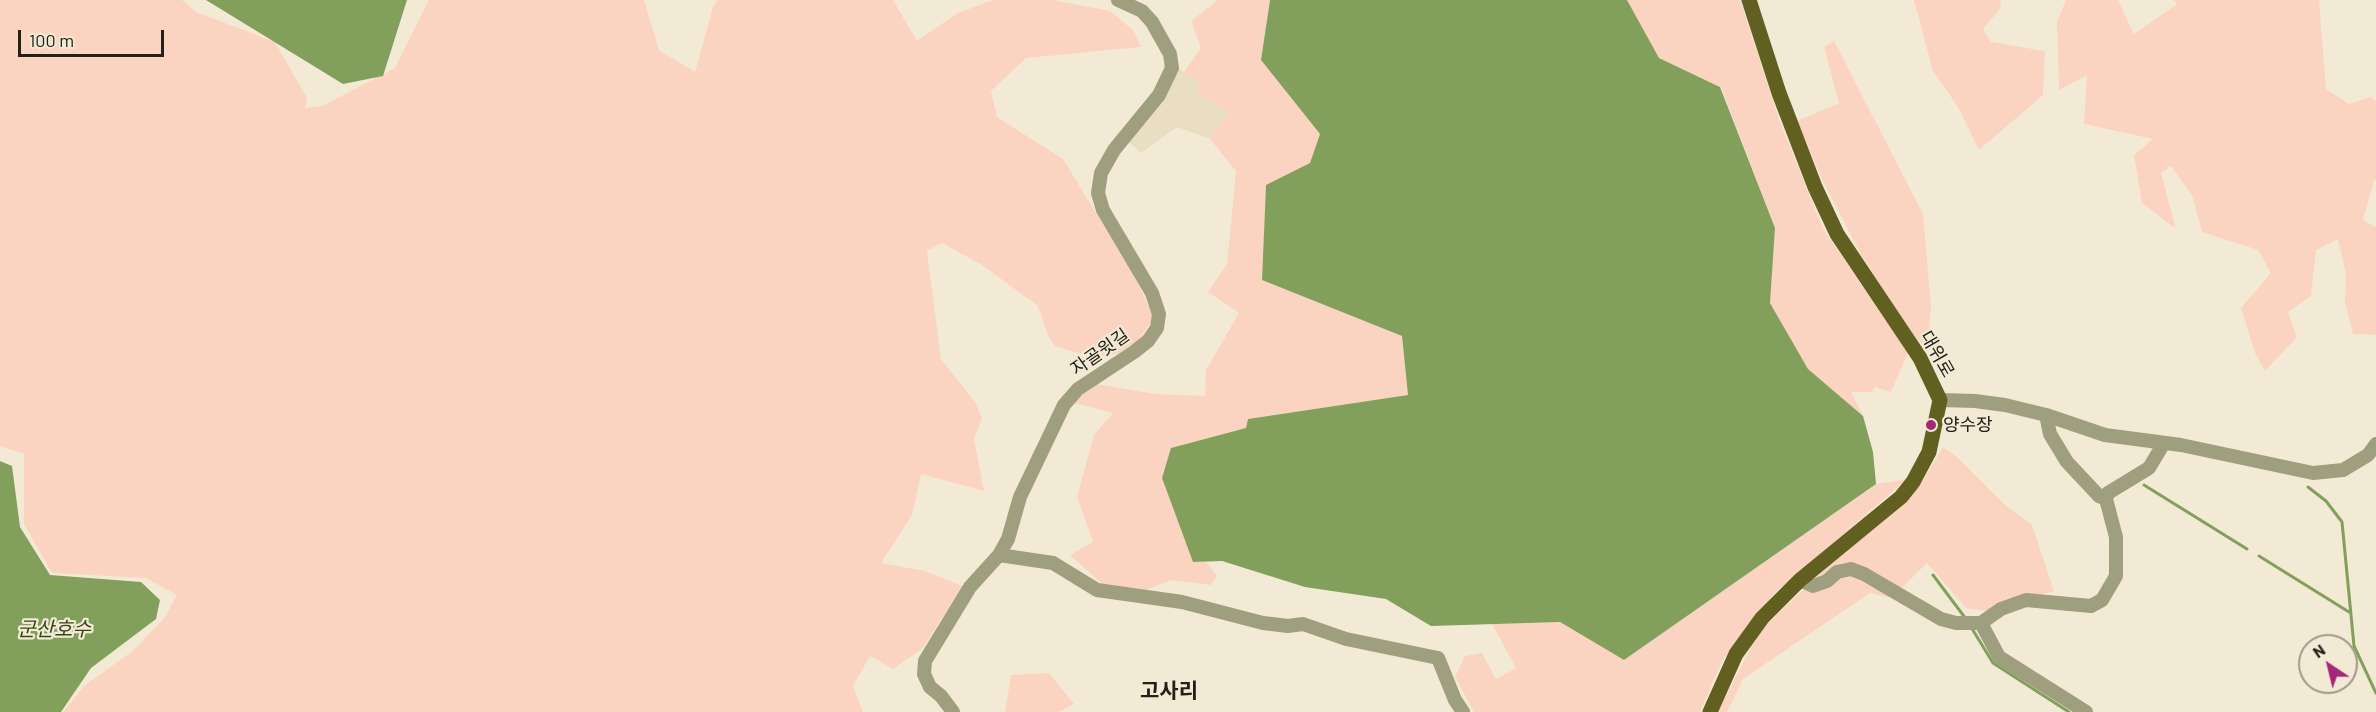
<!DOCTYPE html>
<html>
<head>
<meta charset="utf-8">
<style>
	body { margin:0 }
	#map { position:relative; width:2376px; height:712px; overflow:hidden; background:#f3ead6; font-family:Barlow,sans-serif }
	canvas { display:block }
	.north { position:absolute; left:2298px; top:634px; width:60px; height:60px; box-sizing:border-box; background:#f3ead6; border:2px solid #a0998a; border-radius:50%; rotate:325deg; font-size:16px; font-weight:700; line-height:24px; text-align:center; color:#232018 }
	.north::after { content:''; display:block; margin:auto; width:21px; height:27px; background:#a62677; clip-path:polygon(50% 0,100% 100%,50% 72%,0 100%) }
	.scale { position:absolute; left:18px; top:30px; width:146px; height:27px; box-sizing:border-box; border:3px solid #232018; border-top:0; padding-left:8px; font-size:18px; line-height:21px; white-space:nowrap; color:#232018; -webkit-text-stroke:4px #f3ead6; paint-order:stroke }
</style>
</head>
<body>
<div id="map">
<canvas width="2376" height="712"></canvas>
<div class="north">N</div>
<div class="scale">100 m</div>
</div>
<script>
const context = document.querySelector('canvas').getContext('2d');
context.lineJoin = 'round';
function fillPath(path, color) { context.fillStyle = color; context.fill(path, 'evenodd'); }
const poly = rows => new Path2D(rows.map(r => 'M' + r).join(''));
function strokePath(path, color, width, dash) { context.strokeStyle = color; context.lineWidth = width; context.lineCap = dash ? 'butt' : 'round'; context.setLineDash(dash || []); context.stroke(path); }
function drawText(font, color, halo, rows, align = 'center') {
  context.font = font + ' Barlow,"Noto Sans KR",sans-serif'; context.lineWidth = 4.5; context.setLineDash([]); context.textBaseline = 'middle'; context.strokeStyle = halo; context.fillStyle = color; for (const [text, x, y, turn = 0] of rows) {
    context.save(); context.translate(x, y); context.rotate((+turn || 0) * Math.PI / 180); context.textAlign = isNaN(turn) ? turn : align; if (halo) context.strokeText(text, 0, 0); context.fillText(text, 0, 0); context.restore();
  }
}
fillPath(poly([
	[1178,68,1201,83,1196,92,1229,112,1210,139,1177,127,1141,153,1128,141]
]), '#e9dec2');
fillPath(poly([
	[0,0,182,0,196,12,275,42,307,98,305,108,322,106,395,68,429,0,644,0,659,50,695,72,713,7,718,0,893,0,917,41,956,14,992,0,1053,0,1110,11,1133,30,1141,47,1026,58,991,91,997,117,1063,159,1132,272,1154,317,1139,340,1119,353,1095,358,1055,346,1049,338,1038,306,982,265,942,243,927,251,941,359,975,402,982,418,974,439,984,491,921,474,912,515,881,563,925,571,962,586,923,648,893,669,870,656,853,686,863,712,63,712,84,686,134,650,165,617,177,595,146,578,52,573,24,524,24,454,0,446],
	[1218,0,1270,0,1261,60,1320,134,1310,163,1266,186,1262,280,1402,336,1408,395,1248,419,1246,428,1171,448,1193,562,1206,562,1217,576,1211,585,1172,580,1146,590,1102,584,1070,555,1093,542,1077,497,1094,435,1113,413,1073,403,1096,384,1155,394,1205,396,1206,370,1239,313,1208,292,1227,264,1236,171,1210,139,1229,112,1196,92,1201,83,1184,72,1201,48,1191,21],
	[1627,0,1740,0,1780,122,1823,229,1908,353,1891,392,1875,387,1872,392,1851,392,1863,416,1808,369,1770,303,1775,228,1721,87,1659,58],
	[1914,0,2001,0,2000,9,1983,29,1991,42,2045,51,2043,95,1979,150,1958,107,1933,71],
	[2066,0,2118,0,2134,34,2177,4,2173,0,2319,0,2326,89,2349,104,2371,97,2376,101,2376,180,2374,180,2363,220,2376,227,2376,335,2353,334,2345,301,2346,275,2338,239,2316,250,2311,296,2288,312,2297,337,2265,371,2255,353,2241,308,2271,273,2258,250,2202,232,2192,195,2171,166,2161,173,2176,229,2142,203,2134,155,2153,139,2084,124,2087,75,2059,90,2057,22],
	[1834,41,1923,214,1931,306,1927,350,1904,323,1859,251,1822,179,1797,121,1839,103,1824,47],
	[1943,447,1957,457,2005,505,2032,525,2054,591,1986,611,1966,608,1927,563,1892,598,1870,593,1743,679,1727,712,1718,712,1758,633,1829,565,1900,508,1925,477],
	[1907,479,1775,593,1722,661,1700,712,1474,712,1455,677,1465,656,1482,653,1496,679,1516,668,1492,624,1560,622,1624,660,1876,484],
	[1049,673,1074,704,1059,712,1005,712,1011,675]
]), '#fbd4c1');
fillPath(poly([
	[206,0,407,0,383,76,343,84],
	[1270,0,1627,0,1659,58,1720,87,1775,228,1770,303,1808,369,1863,416,1873,452,1876,484,1624,660,1560,622,1431,626,1386,599,1305,587,1222,561,1193,562,1162,478,1171,448,1246,428,1248,419,1408,395,1402,336,1262,280,1266,185,1310,163,1320,134,1261,60],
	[0,461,12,466,20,527,50,575,141,582,160,600,156,619,91,668,61,712,0,712]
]), '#82a05c');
strokePath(poly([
	[2144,485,2247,549],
	[2308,487,2326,501,2342,522,2354,646,2376,693],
	[2259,556,2349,612],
	[1933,575,1966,619],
	[1971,627,1993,663,2069,712]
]), '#82a05c', 3);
strokePath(poly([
	[1940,400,1975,401,2005,405,2046,415,2105,435,2181,445,2313,473,2343,470,2368,455,2376,444],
	[2046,415,2050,434,2067,462,2099,496,2106,499],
	[999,555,1053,563,1097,590,1182,602,1263,623,1288,626,1303,624,1346,639,1438,658,1455,700,1463,712],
	[1800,580,1813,586,1827,581,1837,572,1851,569,1864,574,1941,619,1956,623,1981,623,2001,609,2026,600,2091,606,2102,600,2116,576,2116,537,2106,499,2108,493,2149,468,2164,443],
	[1981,623,1999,657,2086,712],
	[953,712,941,696,930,687,924,674,925,661,970,587,999,555,1008,539,1020,497,1064,405,1078,389,1134,352,1148,341,1157,328,1159,314,1152,293,1103,210,1098,193,1101,173,1114,150,1159,95,1172,68,1170,54,1152,22,1142,11,1118,0]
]), '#9f9f7f', 14);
strokePath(poly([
	[1710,712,1736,654,1762,618,1800,580,1901,497,1913,482,1929,452,1940,400,1920,358,1837,234,1815,187,1779,93,1749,0]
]), '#616020', 15);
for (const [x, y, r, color] of [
	[1931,425,6,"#a62677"]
]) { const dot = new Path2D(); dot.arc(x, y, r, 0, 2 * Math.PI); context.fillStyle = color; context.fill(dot); strokePath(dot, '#f3ead6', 2); }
drawText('18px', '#232018', '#f3ead6', [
	["자골윗길",1100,352,-35],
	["대위로",1937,354,60]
]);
drawText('18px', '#232018', '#f3ead6', [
	["양수장",1943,425]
], 'left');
drawText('italic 20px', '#344817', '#f3ead6', [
	["군산호수",54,629]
]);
drawText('bold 21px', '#232018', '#f3ead6', [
	["고사리",1169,691]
]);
</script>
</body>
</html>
